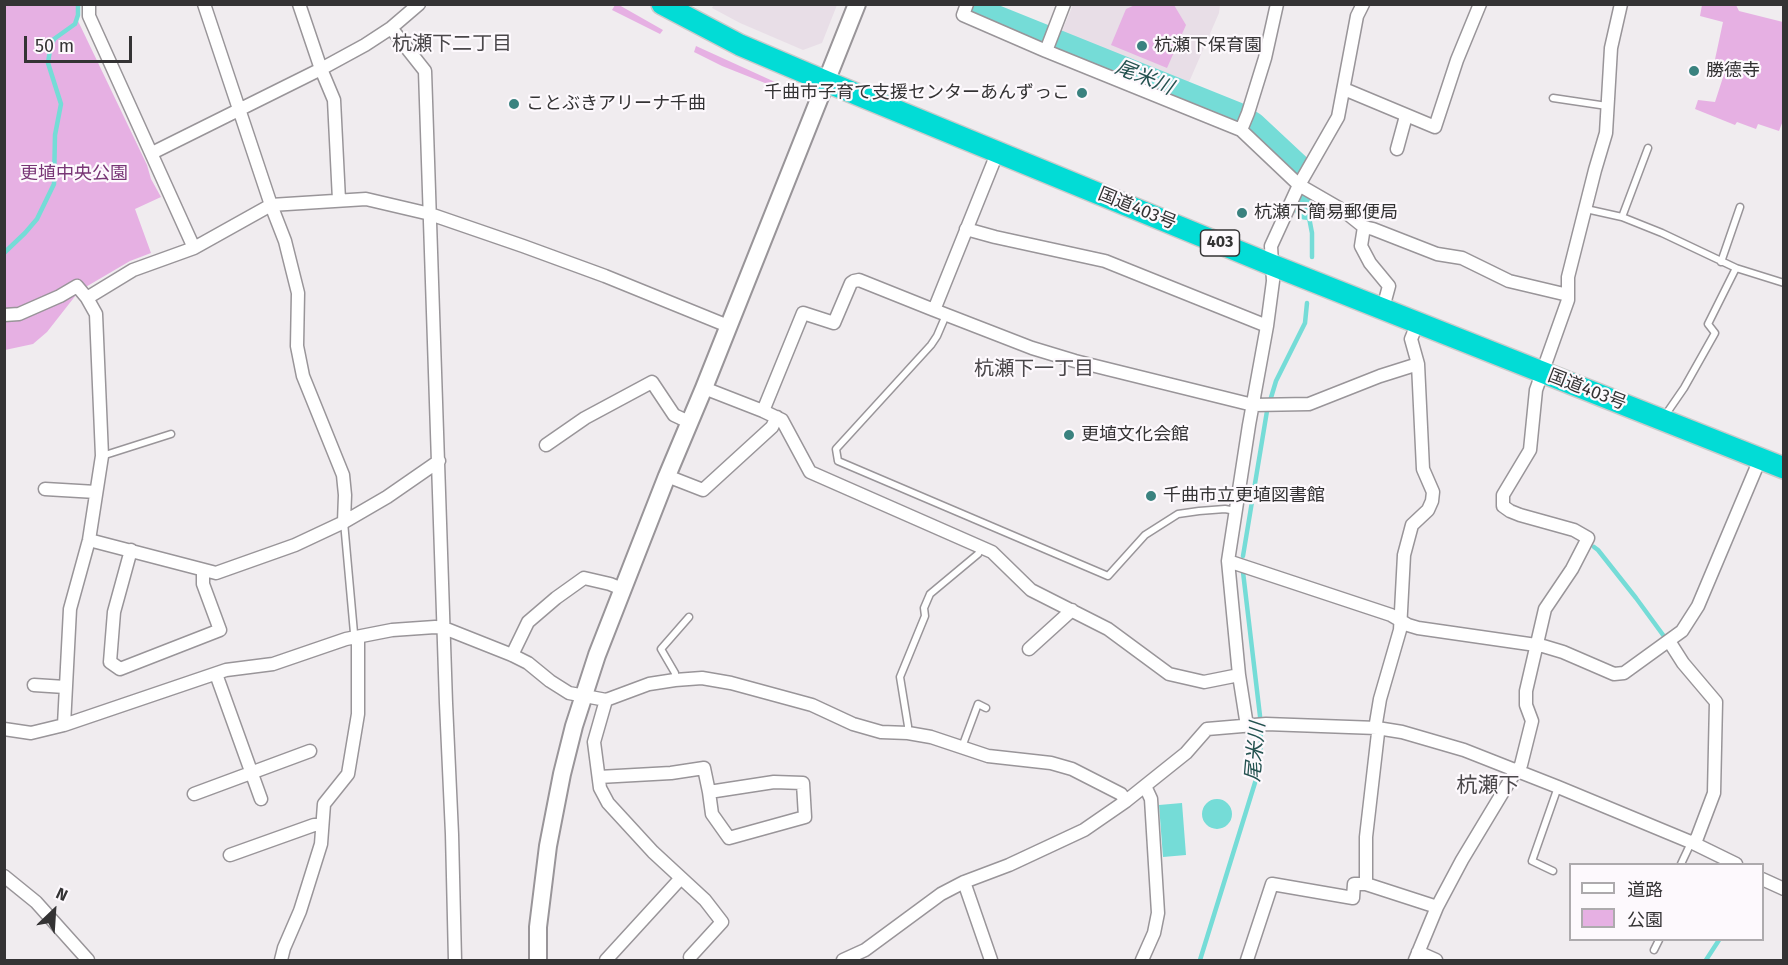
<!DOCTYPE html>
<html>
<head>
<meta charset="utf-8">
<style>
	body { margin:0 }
	#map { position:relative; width:1788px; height:965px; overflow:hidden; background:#f0ecef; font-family:"Fira Sans","Noto Sans JP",sans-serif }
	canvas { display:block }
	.frame { position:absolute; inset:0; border:6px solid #343334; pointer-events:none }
	.legend { position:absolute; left:1569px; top:863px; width:195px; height:78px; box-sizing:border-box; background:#fdf9fd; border:2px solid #adaaad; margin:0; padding:8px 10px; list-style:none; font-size:18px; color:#343334 }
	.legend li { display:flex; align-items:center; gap:12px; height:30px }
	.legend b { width:30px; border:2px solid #adaaad }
	.north { position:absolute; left:24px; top:881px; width:60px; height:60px; -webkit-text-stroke:4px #fdf9fd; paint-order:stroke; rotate:25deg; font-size:16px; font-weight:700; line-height:24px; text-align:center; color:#343334 }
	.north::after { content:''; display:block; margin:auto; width:21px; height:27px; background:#343334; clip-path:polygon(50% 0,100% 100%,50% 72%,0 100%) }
	.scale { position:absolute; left:24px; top:36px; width:108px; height:27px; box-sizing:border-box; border:3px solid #343334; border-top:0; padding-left:8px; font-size:18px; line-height:21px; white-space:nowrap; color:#343334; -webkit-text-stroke:4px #fdf9fd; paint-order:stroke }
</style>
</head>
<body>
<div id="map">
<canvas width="1788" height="965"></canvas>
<div class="frame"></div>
<ul class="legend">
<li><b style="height:8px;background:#fff"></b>道路</li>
<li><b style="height:16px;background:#e6b0e3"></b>公園</li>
</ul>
<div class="north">N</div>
<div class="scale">50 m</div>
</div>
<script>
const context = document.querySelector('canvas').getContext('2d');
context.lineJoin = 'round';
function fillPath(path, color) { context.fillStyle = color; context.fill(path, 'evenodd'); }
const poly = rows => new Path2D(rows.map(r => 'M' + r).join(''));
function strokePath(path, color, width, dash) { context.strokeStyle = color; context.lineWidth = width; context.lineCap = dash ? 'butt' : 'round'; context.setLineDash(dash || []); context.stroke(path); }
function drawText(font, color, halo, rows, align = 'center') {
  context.font = font + ' "Fira Sans","Noto Sans JP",sans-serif'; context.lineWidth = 4.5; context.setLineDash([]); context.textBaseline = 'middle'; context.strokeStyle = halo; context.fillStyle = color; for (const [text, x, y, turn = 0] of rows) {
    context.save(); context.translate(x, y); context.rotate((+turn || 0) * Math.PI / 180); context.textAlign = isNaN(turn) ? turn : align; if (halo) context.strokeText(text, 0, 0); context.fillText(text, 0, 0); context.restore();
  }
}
fillPath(poly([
	[714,4,757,6,837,5,822,43,803,50,740,23,712,8],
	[1073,5,1220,5,1219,13,1186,89,1059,38]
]), '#e8dee7');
fillPath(poly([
	[5,5,76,5,78,21,147,165,151,179,161,197,135,209,151,253,130,261,84,288,76,295,47,332,33,344,5,350],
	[615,5,619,5,663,30,660,34,612,10],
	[1135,5,1174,5,1186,25,1167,68,1111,45,1126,9],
	[1702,5,1736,5,1739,11,1783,22,1784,118,1779,131,1758,124,1756,129,1737,122,1735,125,1695,109,1698,100,1715,102,1726,68,1714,64,1723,22,1700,16],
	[696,46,775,82,775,87,722,66,694,52]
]), '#e6b0e3');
fillPath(poly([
	'1202 814a15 15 0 1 1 30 0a15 15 0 1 1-30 0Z',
	[1182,803,1186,855,1163,857,1159,805]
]), '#75dcd7');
strokePath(poly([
	[1307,207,1312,233,1312,257],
	[4,253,25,233,37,219,54,184,55,135,61,104,48,63,50,50,54,39,75,24,78,15,78,4],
	[1270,401,1276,381,1305,323,1307,303],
	[1594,547,1598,550,1636,598,1666,639],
	[1243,556,1267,411],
	[1200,960,1258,773,1261,742,1260,716,1243,572],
	[1706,960,1719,940]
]), '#75dcd7', 4.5);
strokePath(poly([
	[976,10,1237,115,1253,125,1298,167],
	[1306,200,1307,207]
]), '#75dcd7', 26);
const lane = poly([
	[1553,98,1607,106],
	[1586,209,1622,217,1662,233,1736,268,1784,283],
	[1622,217,1648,148],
	[1721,262,1740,207],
	[946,315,937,336,931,345,836,449,838,461,1108,576,1145,535,1178,514,1199,511,1225,509,1236,511],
	[1664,417,1684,388,1715,333,1708,324,1736,268],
	[102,456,171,434],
	[344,522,354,633,356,637],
	[675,680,675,673,661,649,689,617],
	[908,733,908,726,900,677,925,616,924,608,930,594,978,554,982,547],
	[962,747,978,704,986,708],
	[1681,864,1689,847,1693,843],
	[1553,871,1532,861,1558,787],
	[1654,950,1659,940]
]);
const street = poly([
	[89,4,89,16,194,248],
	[204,4,271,205,285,241,298,293,297,346,303,376,343,475,345,495,344,522],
	[299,4,321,69,334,100,339,200],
	[967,4,963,15,1046,51,1241,130,1299,185,1344,211,1364,227,1373,229,1437,254,1462,258,1509,281,1568,295],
	[391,28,425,71,446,703,452,834,455,960],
	[1046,51,1064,4],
	[1344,89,1435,127,1457,60,1480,4],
	[1241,130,1248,113,1265,58,1277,4],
	[1397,149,1406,116],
	[152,153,321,69,365,45,391,28,419,4],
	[1364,227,1361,246,1370,263,1389,286,1383,308],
	[966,229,995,237,1105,261,1267,326],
	[87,298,133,270,194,248,271,205,366,199,430,214,523,246,605,276,728,326],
	[934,310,1032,348,1075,361,1253,405,1309,404,1380,376,1418,364],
	[4,315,19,314,60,296,77,286,87,298,96,314,102,456,89,540,70,609,64,725],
	[1418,322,1411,339,1418,364,1423,469,1433,492,1432,501,1428,510,1412,525,1404,555,1400,630,1380,699,1376,723,1378,733,1366,837,1366,884,1437,907],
	[704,388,763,411,782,420,810,472,992,552,1031,590,1108,629,1169,674,1204,682,1239,675],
	[763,411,803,313,834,323,851,283,854,281,859,280,934,310,998,151],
	[546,445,585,418,652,382,674,415,689,422],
	[667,476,703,490,772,427,777,417],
	[45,489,96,492],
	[89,540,216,573,295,545,344,522,387,497,439,461],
	[131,550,114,612,110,662,120,669,220,630,203,584,203,570],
	[1228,561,1391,615,1408,625,1418,628,1543,646,1563,652,1614,674,1624,673,1682,631,1698,606,1760,459],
	[1669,641,1683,663,1716,702,1714,793,1697,838,1693,843],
	[1029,649,1072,610],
	[512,655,528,622,556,598,584,578,610,584,622,589],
	[216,674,261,799],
	[34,685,65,687],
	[606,700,594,742,600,788,608,803,653,852,705,900,722,922,690,957],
	[1247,726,1239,675,1228,561,1249,425,1267,326,1273,281,1271,246,1299,185,1338,117,1357,16,1363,4],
	[4,729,31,733,64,725,226,670,273,664,346,639,392,630,435,627,444,628,512,655,528,663,550,681,569,693,606,700,649,684,675,680,702,678,731,683,812,705,853,724,881,732,908,733,931,737,988,756,1051,763,1072,769,1121,794,1126,801],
	[599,777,671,773,704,768,709,792,774,782,803,783,805,817,729,838,712,814,709,792],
	[194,794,310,751],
	[230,855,314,825,322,825],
	[4,876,36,902,88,960],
	[1762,879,1784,889],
	[964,882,991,960],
	[1418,952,1436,960],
	[281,960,284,948,300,911,321,844,324,804,348,774,358,714,358,641,356,638],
	[606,960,681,878],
	[843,960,865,950,941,894,964,882,1009,865,1084,830,1126,801,1186,753,1207,729,1266,724,1377,728,1402,732,1464,750,1558,787,1693,843,1736,864],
	[1142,960,1154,933,1158,913,1151,799,1145,786],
	[1247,960,1272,884,1353,898,1354,884,1366,884],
	[1415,960,1437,907,1462,860,1512,777,1521,765,1532,721,1526,705,1526,691,1545,609,1572,569,1588,538,1574,530,1520,515,1510,511,1503,506,1503,495,1530,450,1536,390,1568,300,1568,277,1595,170,1606,133,1611,48,1621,4]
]);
const secondary = poly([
	[538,960,538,927,548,846,562,774,574,726,597,655,667,476,704,388,857,4]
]);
const highway = poly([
	[662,4,740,45,827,82,1272,265,1784,468]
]);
strokePath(lane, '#999599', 9);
strokePath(street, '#999599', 15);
strokePath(secondary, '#999599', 20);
strokePath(highway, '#cacaca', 24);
strokePath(lane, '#fff', 6);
strokePath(street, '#fff', 12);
strokePath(secondary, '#fff', 16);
strokePath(highway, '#02dcd6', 21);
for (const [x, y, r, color] of [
	[1142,46,6,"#3a827f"],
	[1694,71,6,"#3a827f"],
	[1082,93,6,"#3a827f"],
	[514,104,6,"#3a827f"],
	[1242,213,6,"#3a827f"],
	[1069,435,6,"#3a827f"],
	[1151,496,6,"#3a827f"]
]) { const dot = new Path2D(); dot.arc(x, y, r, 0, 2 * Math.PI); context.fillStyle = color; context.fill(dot); strokePath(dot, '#fdf9fd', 2); }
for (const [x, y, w] of [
	[1220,243,39]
]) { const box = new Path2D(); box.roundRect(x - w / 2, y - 13, w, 26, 4.5); context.fillStyle = '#fdf9fd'; context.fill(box); strokePath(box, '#343334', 1.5); }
drawText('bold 16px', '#343334', null, [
	["403",1220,243]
]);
drawText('18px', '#343334', '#fdf9fd', [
	["杭瀬下保育園",1154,46],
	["勝德寺",1706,71],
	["千曲市子育て支援センターあんずっこ",1070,93,"right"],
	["ことぶきアリーナ千曲",526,104],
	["杭瀬下簡易郵便局",1254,213],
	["更埴文化会館",1081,435],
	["千曲市立更埴図書館",1163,496]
], 'left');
drawText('18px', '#783676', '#fdf9fd', [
	["更埴中央公園",74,174]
]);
drawText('18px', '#343334', '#fdf9fd', [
	["国道403号",1137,209,22],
	["国道403号",1587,390,21]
]);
drawText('20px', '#4a474a', '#fdf9fd', [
	["杭瀬下二丁目",452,44],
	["杭瀬下一丁目",1034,369]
]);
drawText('italic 20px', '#245250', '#fdf9fd', [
	["尾米川",1144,78,22],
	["尾米川",1256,752,-85]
]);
drawText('21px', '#4a474a', '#fdf9fd', [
	["杭瀬下",1488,786]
]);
</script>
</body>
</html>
